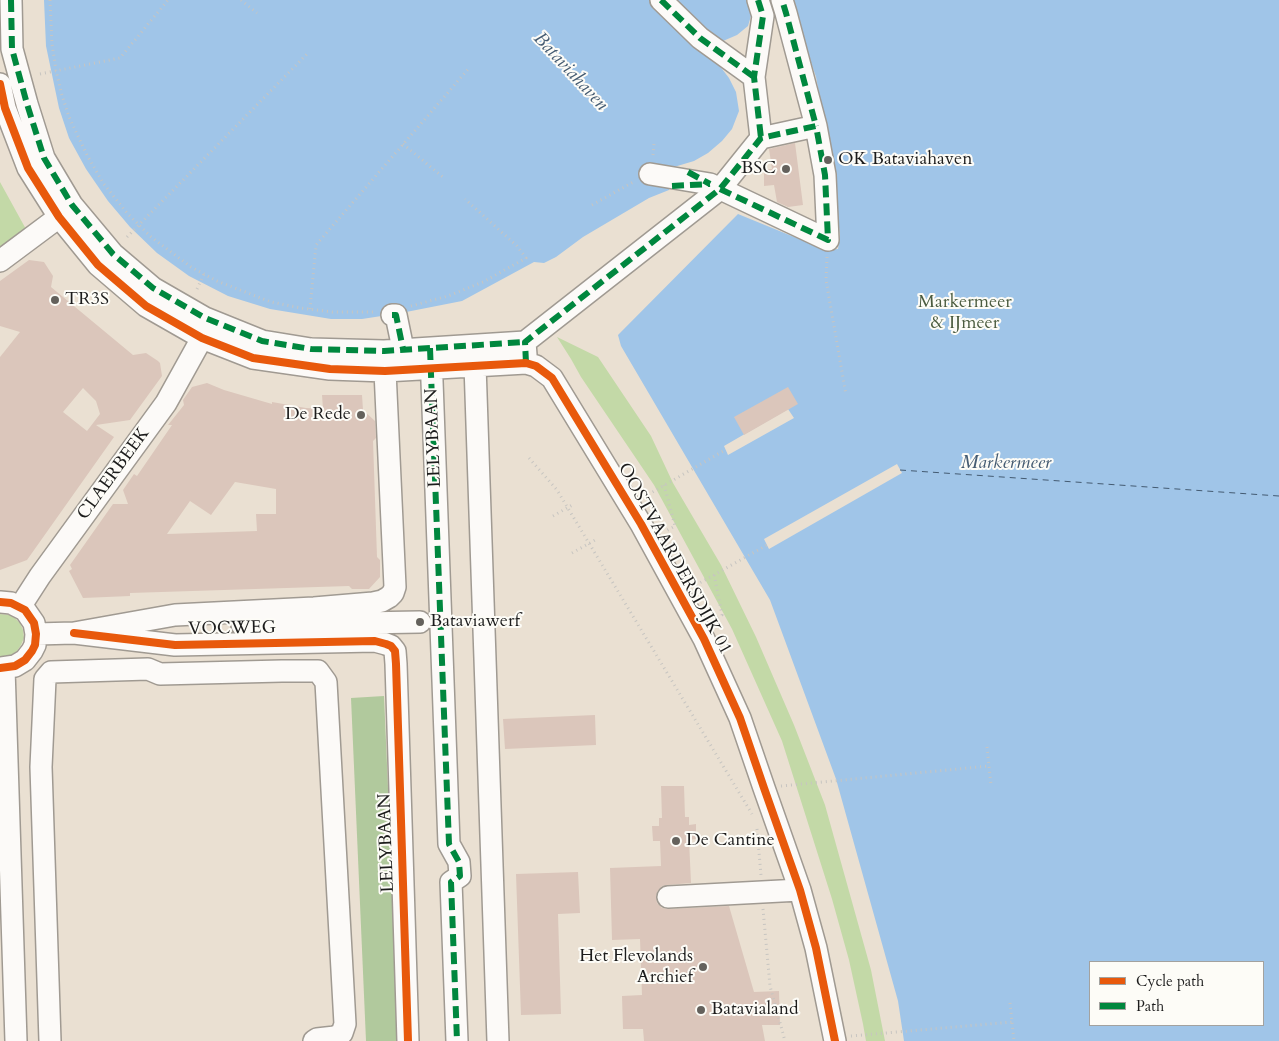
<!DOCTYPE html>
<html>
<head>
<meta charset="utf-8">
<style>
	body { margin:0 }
	#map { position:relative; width:1279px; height:1041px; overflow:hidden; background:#eae0d2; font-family:Cardo,serif }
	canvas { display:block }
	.legend { position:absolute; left:1089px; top:961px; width:175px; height:65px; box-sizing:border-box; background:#fdfcf7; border:1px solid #a3a29f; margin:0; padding:6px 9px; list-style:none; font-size:15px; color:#1c1c1c }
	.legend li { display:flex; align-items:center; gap:10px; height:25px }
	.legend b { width:25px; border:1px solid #a3a29f }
</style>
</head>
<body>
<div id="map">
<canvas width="1279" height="1041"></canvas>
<ul class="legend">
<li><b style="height:6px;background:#e8590c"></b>Cycle path</li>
<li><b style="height:6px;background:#00873e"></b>Path</li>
</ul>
</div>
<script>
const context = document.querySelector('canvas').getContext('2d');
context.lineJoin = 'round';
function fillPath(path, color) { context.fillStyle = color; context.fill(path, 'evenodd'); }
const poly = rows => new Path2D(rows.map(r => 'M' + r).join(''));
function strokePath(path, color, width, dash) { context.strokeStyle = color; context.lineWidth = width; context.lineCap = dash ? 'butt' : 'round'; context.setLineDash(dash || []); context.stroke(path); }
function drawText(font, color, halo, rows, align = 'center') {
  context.font = font + ' Cardo,serif'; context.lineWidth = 4; context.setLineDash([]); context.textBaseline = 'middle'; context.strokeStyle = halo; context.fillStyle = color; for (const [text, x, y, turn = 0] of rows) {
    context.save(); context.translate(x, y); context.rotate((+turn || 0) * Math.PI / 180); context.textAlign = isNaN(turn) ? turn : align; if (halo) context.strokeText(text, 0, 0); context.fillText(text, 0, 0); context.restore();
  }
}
fillPath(poly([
	[0,182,27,231,0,250],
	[557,337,598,357,651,436,673,483,721,565,756,637,794,725,825,805,871,970,885,1041,866,1041,863,1024,849,960,832,899,782,741,732,629,654,485,581,377,571,359],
	[0,614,9,615,15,618,20,623,23,630,24,638,21,645,17,651,11,655,3,656,0,656]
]), '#c3d9a7');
fillPath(poly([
	[384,696,399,1041,366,1041,351,698]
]), '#b1c99d');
fillPath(poly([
	[44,0,656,0,716,61,729,78,736,92,739,111,732,129,722,141,708,153,694,161,674,167,669,190,649,198,583,237,556,257,544,263,534,262,462,301,401,313,362,319,331,319,270,309,228,296,189,276,157,253,130,227,108,201,86,169,69,138,59,108,46,46],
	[664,0,751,0,753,9,748,26,737,35,723,41,702,36],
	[790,0,1279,0,1279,1041,904,1041,898,1001,836,779,770,600,621,346,618,335,738,214,826,250,838,249,840,235,830,153,816,77],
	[1090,962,1263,962,1263,1025,1090,1025]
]), '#a0c5e8');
fillPath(poly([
	[788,409,794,418,728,455,724,446],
	[897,464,902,473,769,549,764,539]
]), '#eae0d2');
strokePath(poly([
	[900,470,1279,496]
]), '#445b72', 1, [6, 5]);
fillPath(poly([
	[795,143,803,205,788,207,777,202,774,185,764,186,764,169,772,169,769,149],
	[29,260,44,262,53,276,51,287,133,355,146,353,158,361,160,363,162,376,130,420,96,425,114,437,27,560,0,570,0,357,20,332,0,326,0,281],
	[83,388,96,401,100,414,87,431,63,412],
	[207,383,224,390,272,404,272,402,306,408,323,409,322,395,362,395,363,410,375,421,376,438,373,441,377,557,380,560,380,577,369,589,352,589,349,586,130,593,130,596,83,598,69,571,72,569,70,565,113,504,128,504,123,490,134,474,137,476,172,425,168,425,184,405,183,400,192,387],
	[235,482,276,489,276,514,256,514,257,531,167,534,190,501,211,515],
	[788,387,798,404,744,435,734,417],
	[595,715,596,745,505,749,503,719],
	[661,786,684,786,685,817,689,817,689,825,696,824,696,839,689,840,691,883,667,885,662,886,657,892,656,897,657,903,662,908,669,909,729,906,754,992,779,991,780,1025,762,1025,765,1041,644,1041,643,1029,623,1029,622,996,642,995,640,939,612,940,610,868,661,866,660,841,653,841,652,826,659,826,659,818,662,818],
	[578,872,580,913,558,914,561,1014,521,1015,516,874]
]), '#dbc6bb');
const minor = poly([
	[11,0,12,49,27,104,44,158,72,205,113,254,153,288,205,318,262,341,311,349,384,351,525,342],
	[661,0,700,38,754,77],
	[758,0,763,16,754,77,761,138],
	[0,84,5,108,28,168,59,217,98,265,146,306,202,338,253,358,330,369,385,371,526,363,536,366,552,378,641,524,704,639,740,718,764,788,800,890,816,948,835,1041],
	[650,174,710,184,828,240,825,175,816,126],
	[0,261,59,217],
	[392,315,396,315,403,349],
	[431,354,449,844,459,862,460,876,451,882,457,1041],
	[526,355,525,342,720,189,761,138,816,126,786,13,782,0],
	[475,365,498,1041],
	[0,602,11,603,25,610,34,623,36,634,35,645,32,651,25,660,15,666,0,668],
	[20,607,40,576,166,403,202,338],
	[242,625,420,622],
	[74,633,175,645,375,641,386,644,391,646,395,651,396,664,408,1041],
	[36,634,74,633,175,615,314,608,373,603,382,601,389,597,393,593,395,587,385,371],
	[4,668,16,1041],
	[668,897,800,890],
	[50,1041,41,767,45,679,51,672,148,669,160,674,282,671,318,671,326,682,345,1024,342,1033,335,1037,317,1039,314,1041]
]);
strokePath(minor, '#a09a92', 24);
strokePath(poly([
	[50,0,52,44,56,70,61,92,69,117,87,155,103,183,127,213,151,237,191,267,217,281,271,302,301,308,332,312,376,312],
	[241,0,257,13],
	[40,74,120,58,168,0],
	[403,144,444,178],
	[653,155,654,144],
	[592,205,635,181],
	[127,237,309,52],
	[827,257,826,280,846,395],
	[197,289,204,274],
	[411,306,448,296,483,282,526,258,517,246,465,199],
	[310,309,316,245,470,67],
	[529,458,557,490,752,814],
	[664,485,675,526,666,531],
	[644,497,725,450],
	[553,516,574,504],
	[572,553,597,539],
	[696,585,767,545],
	[713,620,722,615,714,574],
	[987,747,991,785],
	[781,786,989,766],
	[757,829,761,875],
	[763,909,770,986,785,1041],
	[1010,1003,1014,1041],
	[851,1036,1012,1022]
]), '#c7c5c1', 3, [1, 4]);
strokePath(minor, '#fcfaf8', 21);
strokePath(poly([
	[11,0,12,49,27,104,44,158,72,205,113,254,153,288,205,318,262,341,311,349,384,351,525,342],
	[661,0,700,38,754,77],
	[758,0,763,16,754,77,761,138],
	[688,172,710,184],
	[672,186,710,184],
	[720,189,828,240,825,175,816,126],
	[392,315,396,315,403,349],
	[430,348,449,844,459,862,460,876,451,882,457,1041],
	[526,363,525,342,720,189,761,138,816,126,786,13,782,0]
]), '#00873e', 6, [12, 6]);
strokePath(poly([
	[0,84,5,108,28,168,59,217,98,265,146,306,202,338,253,358,330,369,385,371,526,363,536,366,552,378,641,524,704,639,740,718,764,788,800,890,816,948,835,1041],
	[0,602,11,603,25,610,34,623,36,634,35,645,32,651,25,660,15,666,0,668],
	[74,633,175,645,375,641,386,644,391,646,395,651,396,664,408,1041]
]), '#e8590c', 8);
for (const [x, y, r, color] of [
	[828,160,5,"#64615c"],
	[786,169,5,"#64615c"],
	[55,300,5,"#64615c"],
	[361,415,5,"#64615c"],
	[420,622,5,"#64615c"],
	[676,841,5,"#64615c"],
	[703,967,5,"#64615c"],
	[701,1010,5,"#64615c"]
]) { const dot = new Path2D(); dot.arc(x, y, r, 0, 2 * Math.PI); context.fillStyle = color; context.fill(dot); strokePath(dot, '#fdfcf7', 2); }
drawText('18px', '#1c1c1c', '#fdfcf7', [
	["OK Bataviahaven",838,160],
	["BSC",776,169,"right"],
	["TR3S",65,300],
	["De Rede",351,415,"right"],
	["Bataviawerf",430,622],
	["De Cantine",686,841],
	["Het Flevolands",693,957,"right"],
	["Archief",693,978,"right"],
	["Batavialand",711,1010]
], 'left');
drawText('18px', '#4b5c40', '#fdfcf7', [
	["Markermeer",965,303],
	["& IJmeer",965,324]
]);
drawText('18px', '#1c1c1c', '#fdfcf7', [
	["LELYBAAN",434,438,-92],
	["CLAERBEEK",114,474,-54],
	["OOSTVAARDERSDIJK 01",674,559,61],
	["VOCWEG",232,629,-1],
	["LELYBAAN",387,843,-92]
]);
drawText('italic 19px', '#445b72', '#fdfcf7', [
	["Bataviahaven",570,72,47],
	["Markermeer",1006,464]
]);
</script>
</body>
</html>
